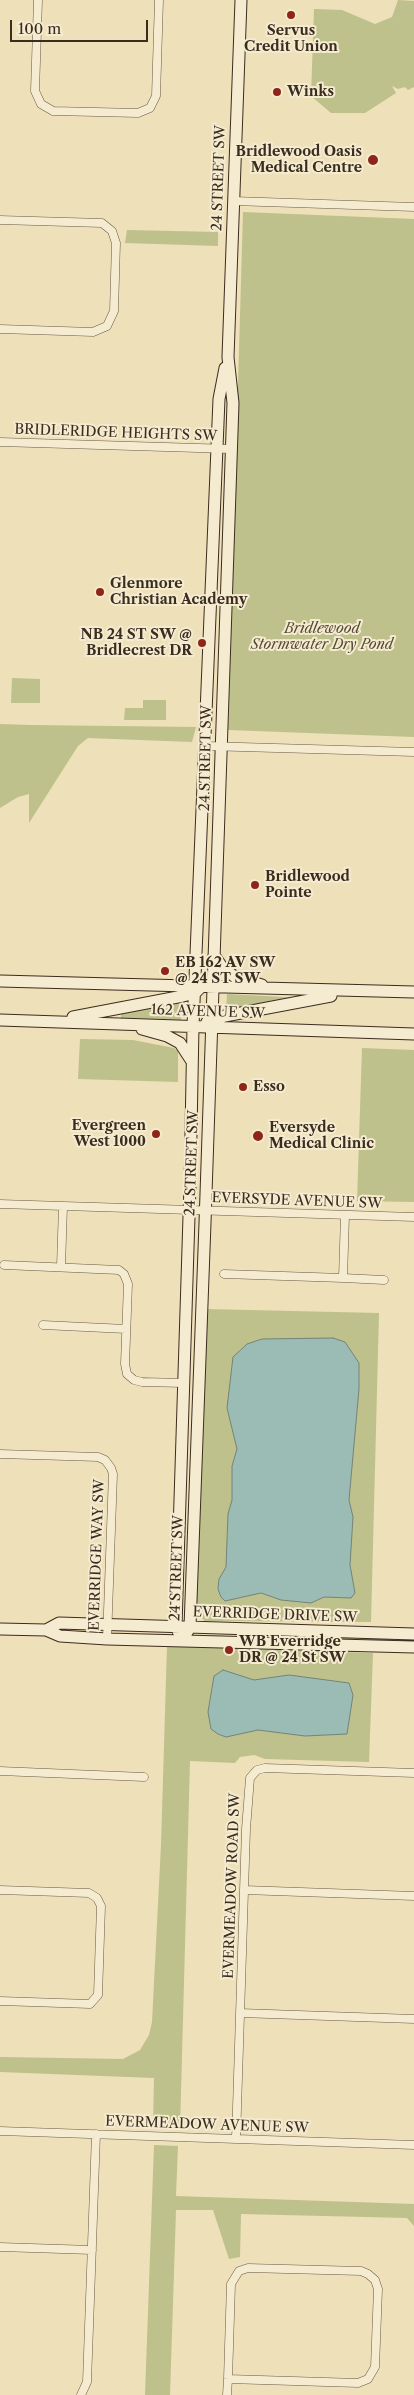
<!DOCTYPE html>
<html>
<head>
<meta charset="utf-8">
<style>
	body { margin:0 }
	#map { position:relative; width:414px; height:2395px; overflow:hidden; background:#eee0b8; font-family:"Libre Caslon Text",serif }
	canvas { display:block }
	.scale { position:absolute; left:10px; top:20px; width:138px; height:22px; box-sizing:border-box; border:2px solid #3b2d1e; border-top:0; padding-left:6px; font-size:15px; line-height:18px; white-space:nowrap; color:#3b2d1e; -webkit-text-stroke:4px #f4ebd1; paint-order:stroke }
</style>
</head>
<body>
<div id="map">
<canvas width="414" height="2395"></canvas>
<div class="scale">100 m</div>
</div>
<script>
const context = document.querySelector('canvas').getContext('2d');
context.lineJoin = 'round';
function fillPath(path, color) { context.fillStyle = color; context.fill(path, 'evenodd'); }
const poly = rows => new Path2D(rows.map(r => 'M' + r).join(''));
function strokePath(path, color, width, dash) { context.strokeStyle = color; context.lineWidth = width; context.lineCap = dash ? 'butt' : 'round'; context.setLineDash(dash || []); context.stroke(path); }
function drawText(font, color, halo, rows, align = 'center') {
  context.font = font + ' "Libre Caslon Text",serif'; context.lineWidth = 4; context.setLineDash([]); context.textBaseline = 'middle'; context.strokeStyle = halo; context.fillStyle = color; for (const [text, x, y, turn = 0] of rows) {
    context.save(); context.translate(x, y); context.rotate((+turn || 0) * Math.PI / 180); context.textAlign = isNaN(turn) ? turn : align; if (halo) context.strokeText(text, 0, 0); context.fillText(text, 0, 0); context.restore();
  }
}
fillPath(poly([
	[398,0,414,1,414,87,408,90,405,87,398,89,392,86,396,93,365,113,331,113,311,96,314,9,342,10,375,24,392,17],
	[243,212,414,219,414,737,228,730],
	[127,230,218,232,218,246,125,243],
	[12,678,40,679,40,703,11,703],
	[143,700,166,700,166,720,124,720,125,708,143,708],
	[0,724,30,725,196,727,192,742,88,738,78,746,29,823,29,794,18,797,0,808],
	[227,994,284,997,291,997,228,1011,226,1010],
	[181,1002,181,1020,121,1018,121,1014],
	[80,1039,133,1040,174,1048,178,1051,178,1082,78,1079],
	[362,1048,414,1050,414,1202,357,1201],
	[205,1309,379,1313,371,1622,205,1621,196,1613,194,1607],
	[167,1646,373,1653,369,1762,265,1759,254,1755,240,1757,235,1763,190,1761,180,2129,153,2128,154,2078,0,2072,0,2057,123,2059,140,2050,149,2035,152,2022,161,1845],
	[154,2145,178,2146,176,2196,414,2204,414,2226,407,2218,241,2214,240,2257,229,2259,213,2210,176,2210,170,2395,145,2395]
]), '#bec18b');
const water = poly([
	[333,1338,345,1342,359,1363,359,1389,349,1500,353,1517,350,1565,355,1593,351,1598,324,1597,311,1603,281,1600,261,1593,225,1601,221,1597,218,1589,219,1579,226,1567,228,1514,232,1500,232,1466,237,1449,227,1408,233,1357,247,1344,262,1339,333,1338],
	[223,1670,254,1680,289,1675,349,1683,353,1695,347,1734,305,1736,258,1730,226,1737,218,1734,211,1729,208,1712,214,1676,223,1670]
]);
fillPath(water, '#9bbcb5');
strokePath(water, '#758379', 1);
const street = poly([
	[38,0,35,91,41,104,53,111,138,113,150,108,156,96,159,0],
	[233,201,414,207],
	[0,220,102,223,112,231,116,243,114,311,107,326,93,332,0,329],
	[0,442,231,449],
	[206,746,414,752],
	[0,1204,414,1217],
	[4,1265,119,1270,124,1274,128,1284,125,1364,127,1374,134,1380,142,1382,184,1383],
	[61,1267,63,1206],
	[224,1274,343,1278,345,1215],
	[343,1278,384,1280],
	[43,1325,126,1329],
	[0,1454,98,1457,105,1460,111,1468,113,1474,107,1639],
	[0,1771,144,1777],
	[0,1890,89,1893,97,1898,101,1906,98,1995,90,2004,0,2001],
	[244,1890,414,1896],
	[240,2013,414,2019],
	[0,2131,414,2145],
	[236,2139,246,1829,250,1778,257,1770,265,1768,414,1773],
	[0,2247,92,2250],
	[81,2395,87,2382,96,2134],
	[227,2395,228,2379,231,2284,239,2271,248,2268,361,2271,368,2274,375,2280,378,2289,375,2367,368,2379,358,2383,228,2379]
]);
const secondary = poly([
	[214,955,222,967,235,977,262,985],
	[0,981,414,992],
	[73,1017,183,996,195,993,200,988],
	[0,1020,414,1034],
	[207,1022,225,1016,331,996],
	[142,1029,167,1036,180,1043,191,1060],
	[0,1629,46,1630,60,1636,107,1639,414,1647],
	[46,1630,59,1623,414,1634],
	[182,1641,190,1627,205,1223,233,403,228,357,241,0],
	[182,1641,176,1626,190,1185,193,1026,219,399,225,368]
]);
strokePath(street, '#685a44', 9);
strokePath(secondary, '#3b2d1e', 13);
strokePath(street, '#f4ebd1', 8);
strokePath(secondary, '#f4ebd1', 11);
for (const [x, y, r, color] of [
	[291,15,5,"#8f2418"],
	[277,92,5,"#8f2418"],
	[373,160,6,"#8f2418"],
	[100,592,5,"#8f2418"],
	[202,643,5,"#8f2418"],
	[255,885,5,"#8f2418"],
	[165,971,5,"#8f2418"],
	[243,1087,5,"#8f2418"],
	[156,1134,5,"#8f2418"],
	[258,1136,6,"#8f2418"],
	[229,1650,5,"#8f2418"]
]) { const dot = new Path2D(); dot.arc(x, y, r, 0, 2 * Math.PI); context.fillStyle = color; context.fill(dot); strokePath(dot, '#f4ebd1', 2); }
drawText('bold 14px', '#3b2d1e', '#f4ebd1', [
	["Servus",291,31,"center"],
	["Credit Union",291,47,"center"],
	["Winks",287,92],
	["Bridlewood Oasis",362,152,"right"],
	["Medical Centre",362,168,"right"],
	["Glenmore",110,584],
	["Christian Academy",110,600],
	["NB 24 ST SW @",192,635,"right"],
	["Bridlecrest DR",192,651,"right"],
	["Bridlewood",265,877],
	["Pointe",265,893],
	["EB 162 AV SW",175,963],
	["@ 24 ST SW",175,979],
	["Esso",253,1087],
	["Evergreen",146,1126,"right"],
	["West 1000",146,1142,"right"],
	["Eversyde",269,1128],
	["Medical Clinic",269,1144],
	["WB Everridge",239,1642],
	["DR @ 24 St SW",239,1658]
], 'left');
drawText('14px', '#3b2d1e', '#f4ebd1', [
	["24 STREET SW",219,178,-88],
	["BRIDLERIDGE HEIGHTS SW",116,433,2],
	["24 STREET SW",206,758,-89],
	["162 AVENUE SW",208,1012,2],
	["24 STREET SW",192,1163,-88],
	["EVERSYDE AVENUE SW",297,1201,2],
	["EVERRIDGE WAY SW",97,1555,-88],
	["24 STREET SW",177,1568,-88],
	["EVERRIDGE DRIVE SW",275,1615,2],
	["EVERMEADOW ROAD SW",232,1886,-88],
	["EVERMEADOW AVENUE SW",207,2125,2]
]);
drawText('italic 14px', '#554b34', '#f4ebd1', [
	["Bridlewood",322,629],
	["Stormwater Dry Pond",322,645]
]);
</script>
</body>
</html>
